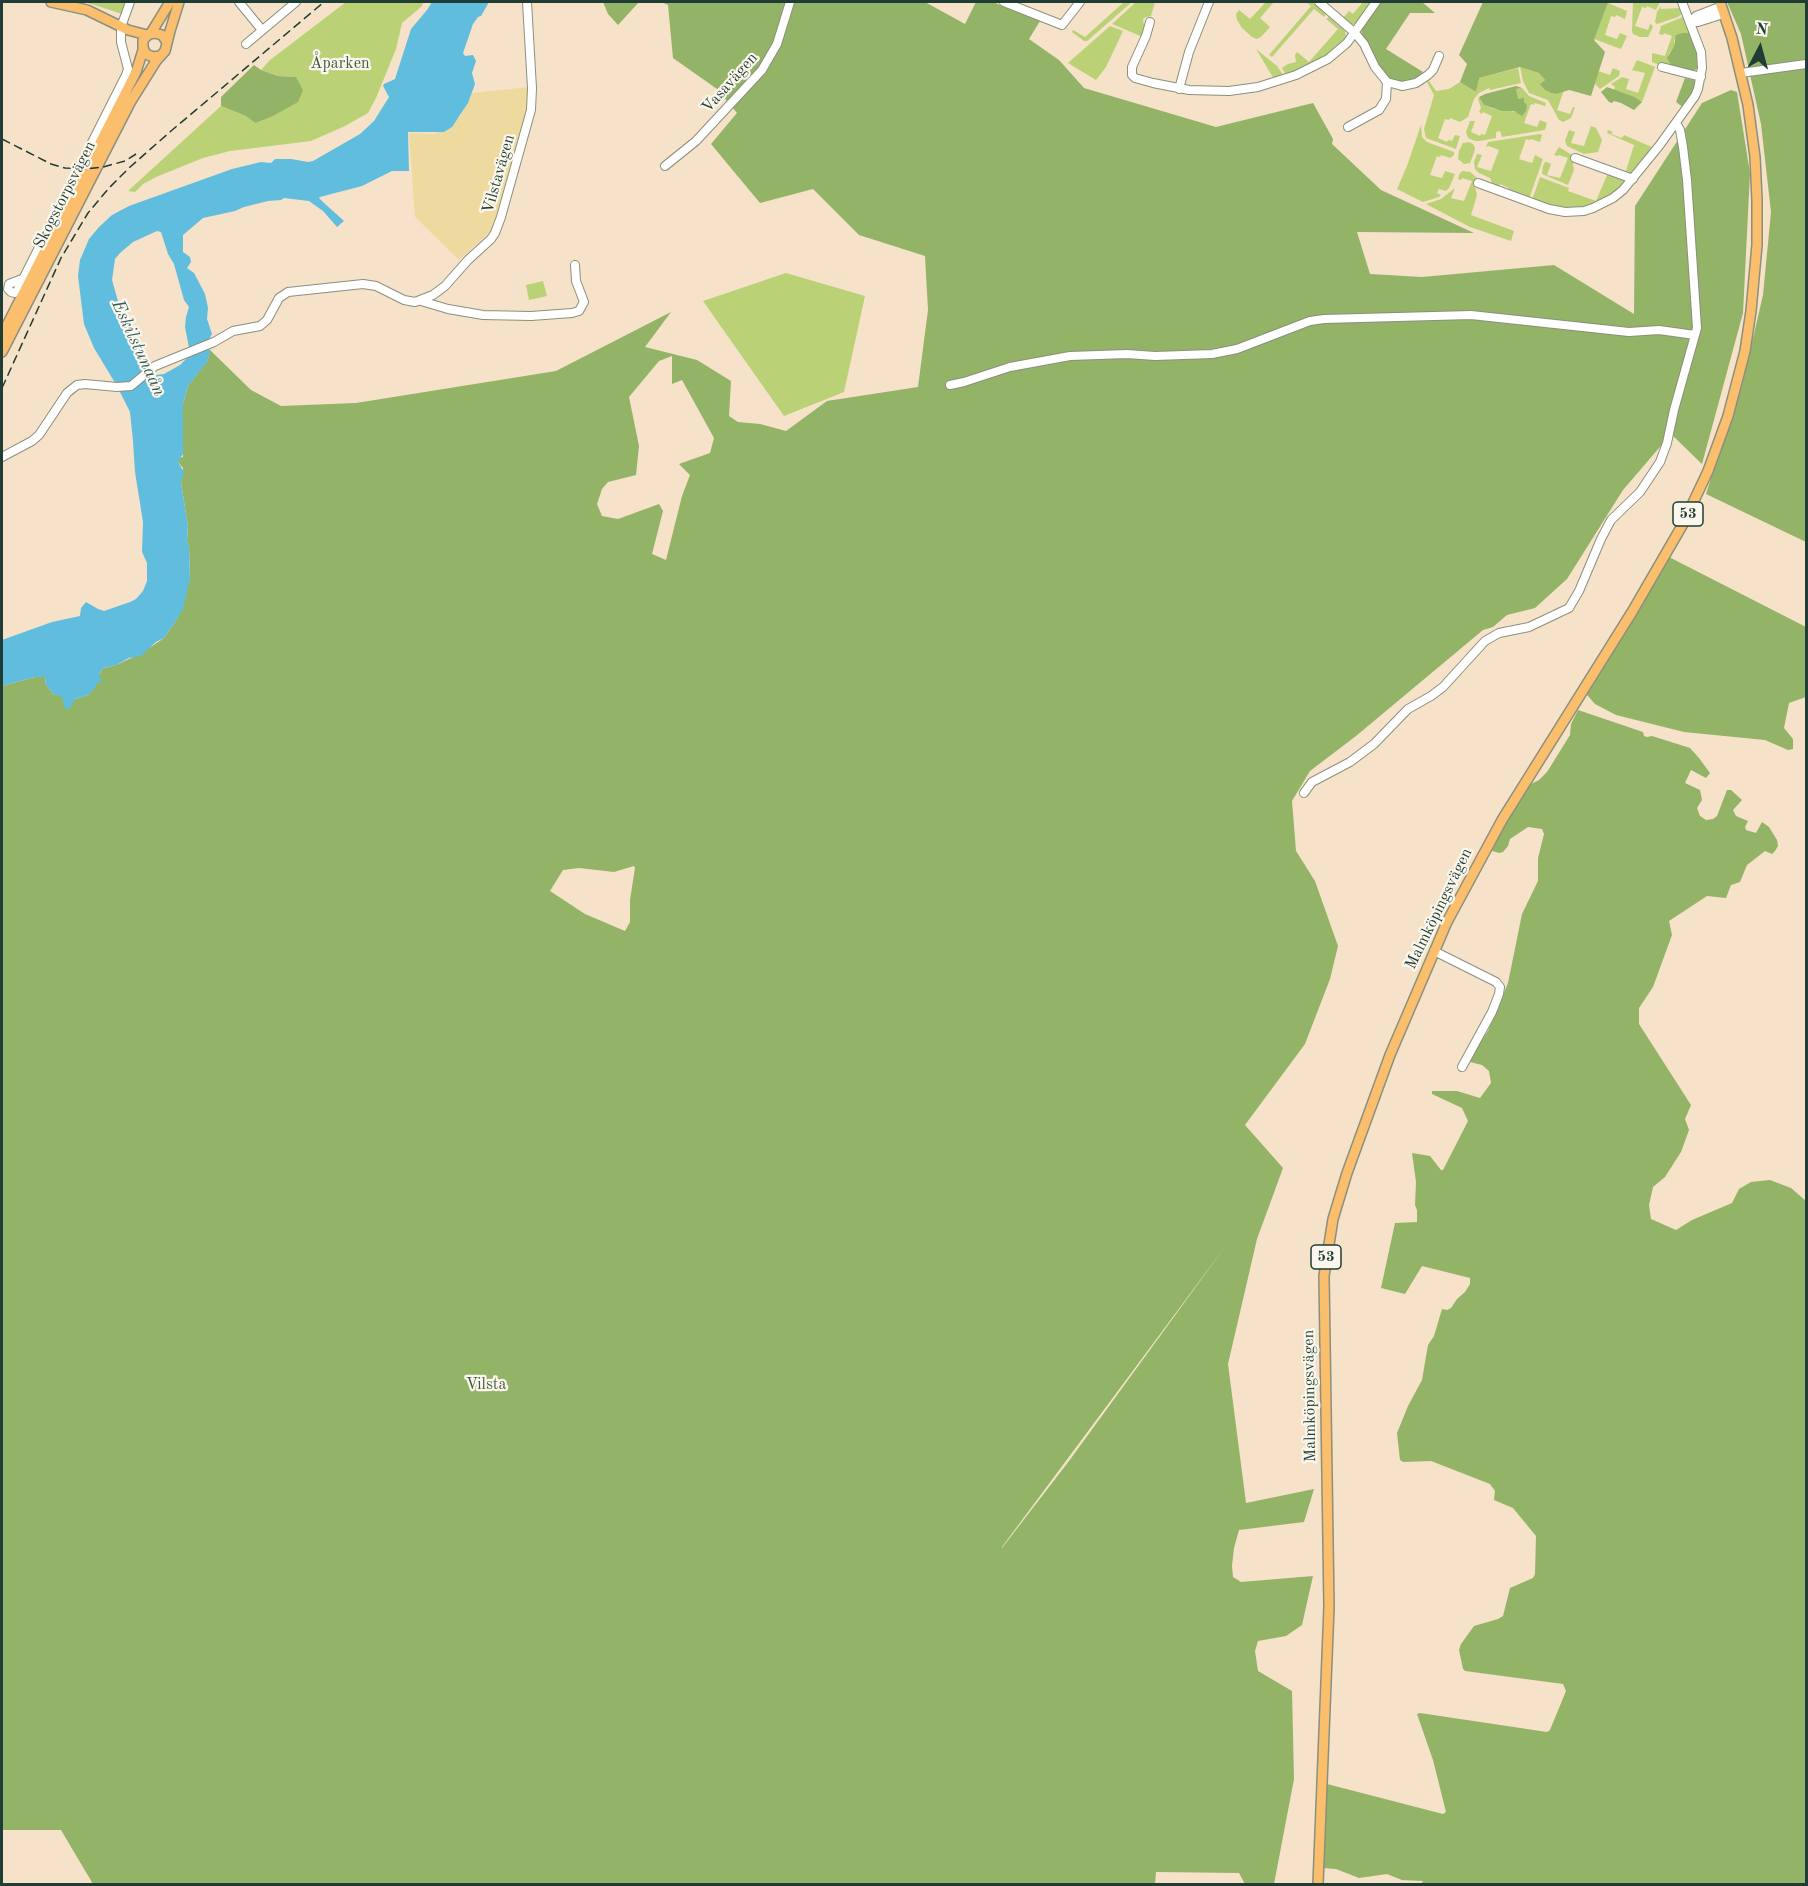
<!DOCTYPE html>
<html>
<head>
<meta charset="utf-8">
<style>
	body { margin:0 }
	#map { position:relative; width:1808px; height:1886px; overflow:hidden; background:#f5e2c9; font-family:"Old Standard TT",serif }
	canvas { display:block }
	.frame { position:absolute; inset:0; border:3px solid #1f3d34; pointer-events:none }
	.north { position:absolute; left:1730px; top:18px; width:60px; height:60px; -webkit-text-stroke:4px #fbf7ec; paint-order:stroke; rotate:6deg; font-size:16px; font-weight:700; line-height:24px; text-align:center; color:#1f3d34 }
	.north::after { content:''; display:block; margin:auto; width:21px; height:27px; background:#1f3d34; clip-path:polygon(50% 0,100% 100%,50% 72%,0 100%) }
</style>
</head>
<body>
<div id="map">
<canvas width="1808" height="1886"></canvas>
<div class="frame"></div>
<div class="north">N</div>
</div>
<script>
const context = document.querySelector('canvas').getContext('2d');
context.lineJoin = 'round';
function fillPath(path, color) { context.fillStyle = color; context.fill(path, 'evenodd'); }
const poly = rows => new Path2D(rows.map(r => 'M' + r).join(''));
function strokePath(path, color, width, dash) { context.strokeStyle = color; context.lineWidth = width; context.lineCap = dash ? 'butt' : 'round'; context.setLineDash(dash || []); context.stroke(path); }
function drawText(font, color, halo, rows, align = 'center') {
  context.font = font + ' "Old Standard TT",serif'; context.lineWidth = 4.5; context.setLineDash([]); context.textBaseline = 'middle'; context.strokeStyle = halo; context.fillStyle = color; for (const [text, x, y, turn = 0] of rows) {
    context.save(); context.translate(x, y); context.rotate((+turn || 0) * Math.PI / 180); context.textAlign = isNaN(turn) ? turn : align; if (halo) context.strokeText(text, 0, 0); context.fillText(text, 0, 0); context.restore();
  }
}
fillPath(poly([
	[85,2,126,2,122,14],
	[346,2,424,2,421,7,402,23,396,49,376,98,368,113,345,126,311,141,230,151,203,158,156,177,143,184,135,192,128,191,221,106,246,116,255,123,296,77,278,76,261,70,270,60],
	[1124,2,1132,2,1087,41,1084,41,1072,32,1073,30,1085,37],
	[1136,2,1155,2,1151,16,1144,18,1143,20,1145,30,1143,37,1112,24],
	[1266,2,1274,2,1260,18,1270,27,1261,37,1257,39,1252,37,1242,28,1237,20,1236,14,1239,10,1250,19],
	[1306,2,1312,2,1326,13,1325,16,1324,17,1314,9,1272,57,1269,55,1311,6],
	[1363,2,1371,2,1356,23,1352,25,1343,18,1349,11,1353,14],
	[1633,2,1660,2,1656,10,1647,6,1646,8,1642,7,1635,26,1648,30,1650,24,1652,25,1653,27,1648,37,1640,37,1633,34,1632,31],
	[1608,3,1627,11,1625,19,1616,15,1615,17,1611,16,1605,35,1617,39,1620,33,1627,36,1621,49,1594,39],
	[1661,6,1661,9,1681,8,1683,13,1678,17,1657,24,1655,22,1657,12],
	[1329,17,1345,31,1346,38,1331,54,1316,63,1286,75,1282,68,1288,64,1296,62,1295,55,1297,52,1309,62,1338,29,1326,19],
	[1683,17,1691,33,1674,40,1674,46,1668,55,1671,65,1663,63,1662,66,1652,62,1652,53,1665,56,1672,36,1664,33,1663,35,1659,34,1661,26],
	[1110,26,1123,31,1106,67,1096,80,1068,63],
	[1256,49,1277,66,1284,76,1274,79],
	[1637,60,1655,67,1642,102,1635,97,1614,90,1615,87,1611,84,1622,77,1629,79,1626,89,1638,93,1645,73,1632,70],
	[1520,67,1539,73,1545,80,1541,83,1545,90,1551,93,1556,94,1564,90,1557,110,1570,114,1573,107,1575,107,1571,118,1563,122,1559,120,1548,100,1529,93,1523,81],
	[1518,68,1521,83,1490,90,1489,88,1479,93,1474,99,1468,117,1460,122,1450,118,1449,120,1445,119,1438,138,1447,142,1448,140,1452,141,1455,135,1460,136,1456,149,1426,138,1424,129,1434,95,1427,82,1429,81,1436,91,1449,89,1460,82,1476,92,1478,78],
	[1613,68,1620,71,1619,76,1600,89,1595,84,1598,71,1610,75],
	[1522,88,1529,96,1546,103,1545,106,1535,103,1534,105,1531,104,1524,123,1537,127,1540,120,1547,123,1545,130,1502,137,1500,131,1496,132,1496,138,1480,141,1475,141,1468,138,1466,132,1470,121,1475,121,1471,132,1480,136,1481,134,1485,135,1492,116,1483,112,1482,114,1479,112,1481,108,1478,99,1479,97,1484,105,1494,109,1517,112,1516,89],
	[1421,125,1422,137,1427,142,1454,152,1454,155,1450,158,1441,155,1440,157,1437,156,1430,175,1442,178,1445,171,1455,174,1449,188,1446,191,1439,189,1437,193,1441,195,1439,197,1423,202,1397,189,1407,166],
	[1591,126,1596,128,1602,140,1598,152,1584,154,1567,146,1565,141,1569,130,1575,132,1571,143,1584,146],
	[1608,130,1613,132,1611,134,1622,138,1624,135,1654,148,1632,174,1626,173,1626,171,1634,145,1607,133],
	[1540,134,1542,135,1540,142,1531,139,1530,140,1526,139,1519,159,1532,163,1535,155,1543,159,1529,199,1509,192,1509,188,1500,184,1499,187,1493,185,1490,178,1479,173,1475,169,1474,162,1477,154,1482,155,1477,167,1491,171,1499,150,1489,146,1486,147,1488,142],
	[1469,142,1473,144,1475,148,1474,153,1470,163,1464,164,1458,159,1459,151,1463,143],
	[1559,147,1575,157,1573,165,1574,170,1568,185,1542,174,1543,166,1545,162,1547,162,1551,164,1547,175,1560,178,1568,158,1559,155,1558,156,1554,155],
	[1463,171,1470,172,1477,178,1475,187,1477,195,1471,215,1514,231,1511,241,1470,227,1426,204,1441,199,1455,188,1451,198,1464,201,1472,181,1462,178,1461,180,1458,179,1460,173],
	[1608,173,1621,177,1624,180,1624,185,1612,196,1584,208,1559,208,1532,200,1540,177,1569,188,1568,191,1596,201],
	[786,273,865,296,844,392,784,416,703,301],
	[543,281,547,296,529,300,526,285]
]), '#bad176');
fillPath(poly([
	[603,2,639,2,618,25,608,14],
	[661,2,925,2,965,24,976,2,993,2,1040,21,1029,39,1059,60,1084,88,1216,127,1313,103,1333,139,1332,144,1381,190,1474,233,1357,232,1370,274,1422,277,1554,265,1634,314,1635,206,1702,103,1731,90,1737,92,1750,173,1743,313,1702,464,1671,434,1623,490,1567,579,1535,608,1507,615,1493,627,1483,630,1356,736,1310,771,1292,801,1296,851,1315,881,1338,946,1330,979,1305,1044,1245,1125,1283,1168,1257,1239,1228,1364,1246,1503,1314,1489,1304,1522,1239,1530,1234,1548,1232,1566,1233,1577,1241,1582,1313,1576,1302,1625,1286,1636,1258,1641,1255,1651,1258,1671,1292,1691,1294,1779,1274,1884,1245,1884,1239,1873,1156,1872,1155,1884,93,1884,61,1830,2,1830,2,686,35,677,46,677,45,683,53,694,62,696,71,703,75,699,88,695,103,668,116,665,142,653,164,638,177,619,190,579,189,546,187,542,188,526,181,483,183,468,178,462,179,458,183,457,183,404,188,386,208,360,209,349,251,390,281,406,356,403,556,371,671,312,645,347,697,360,731,381,729,416,738,422,760,424,786,431,827,401,918,387,928,310,925,256,859,235,813,189,760,203,711,144,737,113,717,89,673,58,668,5],
	[672,356,672,384,682,380,714,438,710,453,679,464,690,475,682,496,666,560,652,554,663,511,659,504,618,519,602,516,597,504,602,489,608,482,636,475,639,446,629,397,659,361],
	[634,866,635,868,630,900,630,922,625,931,585,914,550,891,563,870,579,868,614,872],
	[1227,1244,1069,1461,1002,1548,1002,1547],
	[1379,2,1422,2,1435,13,1410,13,1386,49,1423,72,1416,78,1404,82,1391,81,1377,67,1362,34,1361,28],
	[1483,2,1604,2,1608,3,1594,40,1605,52,1591,96,1569,90,1556,94,1551,93,1545,90,1540,84,1545,80,1539,73,1520,67,1479,78,1476,92,1460,82,1467,64,1459,55],
	[1727,2,1806,2,1806,542,1706,494,1748,360,1763,295,1771,212,1761,124,1741,34],
	[1683,33,1691,33,1697,53,1698,68,1692,72,1671,65,1667,58,1674,46,1676,35],
	[254,65,261,70,278,76,296,77,303,90,298,102,273,116,255,123,246,116,221,106,221,97],
	[1685,78,1694,80,1696,85,1684,108,1676,102],
	[1516,86,1522,88,1516,89,1518,99,1524,98,1524,102,1527,105,1526,111,1522,116,1514,111,1502,111,1484,105,1479,97,1485,94],
	[1607,87,1635,97,1642,102,1634,110,1621,103,1614,101,1612,103,1609,102,1601,92],
	[1669,557,1806,627,1806,697,1789,703,1784,728,1793,739,1793,749,1788,750,1765,740,1684,732,1616,715,1595,704,1587,695],
	[1578,710,1643,732,1644,736,1647,737,1652,736,1690,748,1699,758,1710,773,1706,778,1691,770,1685,783,1700,790,1702,800,1697,808,1700,816,1706,820,1713,819,1717,816,1727,790,1731,790,1742,800,1733,810,1736,816,1748,821,1745,827,1746,830,1756,833,1762,822,1769,827,1777,840,1778,846,1775,851,1772,854,1765,851,1747,865,1740,882,1731,885,1726,898,1707,896,1669,921,1672,935,1653,987,1639,1008,1639,1024,1691,1105,1685,1119,1689,1130,1681,1152,1665,1177,1653,1187,1649,1205,1651,1219,1676,1230,1692,1220,1732,1203,1739,1189,1751,1182,1770,1180,1791,1188,1806,1201,1806,1884,1421,1884,1423,1881,1402,1880,1387,1874,1359,1878,1336,1869,1323,1868,1327,1784,1443,1814,1446,1812,1433,1760,1417,1714,1420,1713,1547,1732,1550,1730,1566,1691,1563,1684,1465,1671,1463,1669,1459,1650,1461,1644,1474,1626,1498,1619,1503,1616,1510,1588,1533,1578,1535,1574,1536,1536,1513,1508,1494,1500,1495,1491,1490,1484,1431,1461,1403,1462,1400,1460,1397,1433,1408,1406,1422,1380,1428,1345,1434,1336,1442,1309,1447,1310,1451,1308,1457,1299,1465,1292,1470,1284,1470,1278,1422,1266,1405,1294,1381,1288,1395,1223,1417,1222,1417,1210,1415,1205,1416,1182,1412,1153,1430,1156,1441,1170,1443,1170,1468,1121,1462,1108,1432,1094,1432,1091,1457,1091,1480,1098,1491,1083,1489,1071,1482,1065,1470,1062,1470,1057,1488,1031,1508,983,1522,914,1538,881,1538,858,1544,834,1542,829,1528,827,1510,839,1508,846,1503,852,1499,853,1489,850,1525,787,1539,780,1547,772,1570,735,1571,724]
]), '#93b367');
fillPath(poly([
	[529,87,527,109,492,230,459,260,415,217,409,133,435,134,460,117,472,93]
]), '#eeda9e');
fillPath(poly([
	[432,2,489,2,481,16,478,17,473,24,463,53,465,56,473,55,476,61,472,73,475,84,468,103,452,127,444,132,408,132,409,171,392,171,362,186,320,197,319,198,323,202,344,221,337,227,323,211,309,201,284,198,281,200,268,201,244,207,235,211,203,218,183,235,183,252,190,257,191,262,187,268,194,273,205,294,208,308,207,319,212,334,207,343,210,353,207,362,188,386,183,404,183,454,178,462,184,472,181,483,188,526,187,542,189,546,190,579,183,609,177,619,164,638,156,642,141,656,129,658,116,665,103,668,99,675,102,683,96,683,96,687,88,695,75,699,70,708,65,709,62,697,53,694,45,683,46,677,35,677,2,686,2,640,52,622,80,616,81,608,86,602,98,609,104,611,130,602,136,599,143,591,147,581,147,563,142,552,143,522,135,472,133,441,130,412,117,386,94,348,84,324,78,276,80,260,89,239,99,227,112,215,129,206,232,169,261,162,271,163,275,159,291,159,308,162,313,161,360,134,374,121,389,97,383,86,384,84,395,79,411,29,427,10],
	[157,231,161,232,168,254,174,264,184,300,189,307,186,317,185,327,189,348,189,356,180,365,164,374,156,375,143,370,129,340,112,280,115,259,120,253,133,242]
]), '#60bdde');
const minor = poly([
	[239,2,262,30],
	[1004,2,1062,25,1080,2],
	[1319,2,1355,33,1364,44,1375,67,1387,82,1402,86,1416,83,1428,75,1433,70,1439,56],
	[1150,22,1146,36,1132,67,1132,75,1135,78,1153,83,1189,90,1229,91,1258,87,1296,75,1328,59,1347,43,1376,2],
	[1691,22,1698,22,1720,15,1722,10],
	[1691,22,1696,16,1717,8,1722,10],
	[246,44,296,2],
	[1662,67,1701,77],
	[1741,73,1806,64],
	[1179,89,1189,52,1209,2],
	[1348,127,1379,110,1386,99,1387,82],
	[1575,158,1633,179],
	[665,166,696,141,762,70,777,44,790,2],
	[1478,183,1549,209,1565,212,1584,211,1593,208,1613,198,1623,190,1659,146,1695,96,1698,89,1702,68,1701,52,1682,2],
	[22,279,9,284,8,289,11,292,15,293,17,291,126,75,128,69,121,42,121,27,130,2],
	[421,301,448,309,483,315,531,316,572,313,579,311,584,302,576,281,575,265],
	[950,385,964,382,1010,367,1070,356,1127,354,1155,356,1212,354,1237,349,1310,321,1324,319,1471,315,1629,332,1659,330,1695,335],
	[2,457,32,441,39,435,67,393,77,385,85,384,117,387,131,386,155,366,214,342,233,331,260,326,267,320,279,298,288,292,363,284,376,286,404,300,415,302,433,295,445,286,468,260,491,239,495,233,501,217,531,110,532,88,527,2],
	[1304,793,1312,782,1350,762,1374,744,1408,709,1431,696,1443,687,1485,641,1499,633,1529,627,1569,608,1579,591,1601,539,1611,520,1640,492,1660,462,1667,443,1674,410,1697,328,1687,180,1683,147,1680,130,1676,123],
	[1434,951,1496,982,1500,987,1499,994,1492,1012,1462,1067]
]);
const major = poly([
	[51,2,87,10,128,30,147,35],
	[151,33,170,2],
	[160,56,153,57,146,54,143,48,143,40,149,34,155,33,162,35,167,42],
	[2,335,136,72,143,50],
	[2,352,131,101,156,61,165,51,170,31,179,2],
	[1318,1884,1329,1607,1324,1276,1333,1219,1347,1173,1390,1055,1447,922,1502,820,1632,612,1683,524,1708,471,1728,416,1745,351,1751,311,1757,245,1757,200,1755,157,1748,105,1732,38,1720,2]
]);
strokePath(minor, '#8a907e', 10);
strokePath(major, '#8a907e', 12);
strokePath(minor, '#fff', 8);
strokePath(major, '#fabe6d', 9);
strokePath(poly([
	[2,139,51,164,65,168,86,169,103,167,125,161,136,154],
	[2,388,61,258,88,213,109,188,129,168,171,131,324,2]
]), '#1f3d34', 1.5, [9, 4.5]);
for (const [x, y, w] of [
	[1688,514,30],
	[1326,1257,30]
]) { const box = new Path2D(); box.roundRect(x - w / 2, y - 12, w, 24, 4.5); context.fillStyle = '#fbf7ec'; context.fill(box); strokePath(box, '#1f3d34', 1.5); }
drawText('bold 15px', '#1f3d34', null, [
	["53",1688,514],
	["53",1326,1257]
]);
drawText('16px', '#3e5b41', '#fbf7ec', [
	["Åparken",340,64],
	["Vilsta",486,1385]
]);
drawText('16px', '#1f3d34', '#fbf7ec', [
	["Vasavägen",730,83,-48],
	["Vilstavägen",499,174,-74],
	["Skogstorpsvägen",65,195,-63],
	["Malmköpingsvägen",1439,909,-64],
	["Malmköpingsvägen",1310,1396,-91]
]);
drawText('italic 18px', '#2f5d5e', '#fbf7ec', [
	["Eskilstunaån",138,348,65]
]);
</script>
</body>
</html>
